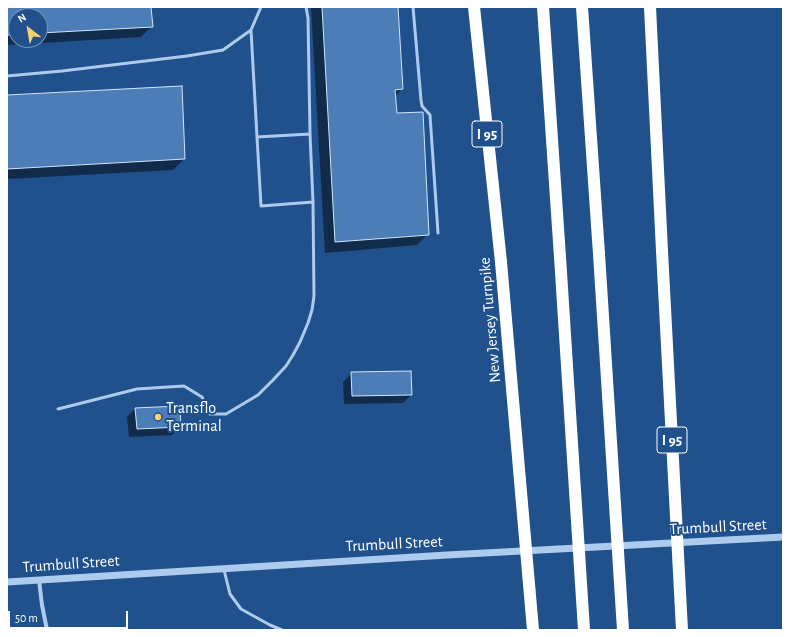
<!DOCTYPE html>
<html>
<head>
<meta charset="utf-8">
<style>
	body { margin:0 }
	#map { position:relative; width:790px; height:637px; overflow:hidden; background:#20518d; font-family:"Alegreya Sans",sans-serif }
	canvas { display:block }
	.frame { position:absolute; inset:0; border:8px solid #fff; pointer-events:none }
	.north { position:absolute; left:8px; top:8px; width:40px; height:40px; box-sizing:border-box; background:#20518d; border:1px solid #7997bb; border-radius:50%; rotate:329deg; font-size:11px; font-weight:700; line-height:16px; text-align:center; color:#fff }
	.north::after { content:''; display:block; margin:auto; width:14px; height:18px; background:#f9ce6e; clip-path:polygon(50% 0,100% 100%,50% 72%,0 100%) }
	.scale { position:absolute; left:8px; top:611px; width:120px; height:18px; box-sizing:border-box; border:2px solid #fff; border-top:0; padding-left:5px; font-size:12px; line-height:14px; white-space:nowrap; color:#fff; -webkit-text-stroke:3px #20518d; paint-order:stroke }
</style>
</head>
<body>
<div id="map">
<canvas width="790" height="637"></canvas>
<div class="frame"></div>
<div class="north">N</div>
<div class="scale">50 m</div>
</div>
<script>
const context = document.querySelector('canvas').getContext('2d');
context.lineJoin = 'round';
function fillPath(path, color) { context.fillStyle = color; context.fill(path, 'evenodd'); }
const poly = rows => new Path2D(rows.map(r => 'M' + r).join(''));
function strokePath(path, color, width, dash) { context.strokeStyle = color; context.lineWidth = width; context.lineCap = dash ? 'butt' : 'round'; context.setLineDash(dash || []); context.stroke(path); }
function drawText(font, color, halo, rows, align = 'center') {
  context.font = font + ' "Alegreya Sans",sans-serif'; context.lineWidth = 4; context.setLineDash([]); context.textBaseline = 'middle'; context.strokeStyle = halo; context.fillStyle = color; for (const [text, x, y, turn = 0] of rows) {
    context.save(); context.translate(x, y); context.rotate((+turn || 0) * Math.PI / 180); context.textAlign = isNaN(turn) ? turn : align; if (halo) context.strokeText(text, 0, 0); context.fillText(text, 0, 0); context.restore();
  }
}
fillPath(poly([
	[7,7,150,7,152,26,141,37,7,45],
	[16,16,40,16,40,40,16,40],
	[311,7,397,7,402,89,395,96,396,114,428,234,417,245,325,253],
	[7,96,184,159,173,170,7,179],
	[352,373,411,395,403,403,344,404,343,382],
	[135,409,180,427,172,435,129,437,127,417]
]), '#0007');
const building = poly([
	[7,7,151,7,153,27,40,33,40,16,16,16,16,35,7,35,7,7],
	[322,7,398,7,403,89,395,90,397,113,423,112,429,235,335,242,322,7],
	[182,86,185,159,7,169,7,95,182,86],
	[411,371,412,395,352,396,351,372,411,371],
	[180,406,181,427,137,429,135,408,180,406]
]);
fillPath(building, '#4c7db6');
strokePath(building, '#d3e5f9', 1);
strokePath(poly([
	[261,7,251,30,257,137,310,134],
	[413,7,421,100,422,106,430,115,438,233],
	[7,76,62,71,187,56,223,50,251,30],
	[257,137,261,206,313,202],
	[58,409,137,389,184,386,202,397,210,414,226,414,258,395,273,380,286,366,293,355,300,342,308,323,312,310,314,296,313,202,310,134,308,18,306,7],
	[224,570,230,594,241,609,270,625,282,630]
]), '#adcbec', 3);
strokePath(poly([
	[39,580,42,605,47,630]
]), '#adcbec', 4);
strokePath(poly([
	[7,582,447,555,783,537]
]), '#adcbec', 7);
strokePath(poly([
	[474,7,501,262],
	[543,7,560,257],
	[582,7,599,254],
	[650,7,662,251]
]), '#fff', 12);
strokePath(poly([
	[662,251,682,630],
	[599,254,623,630],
	[560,257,584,630],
	[501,262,533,630]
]), '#fff', 12);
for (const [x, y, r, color] of [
	[158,417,4,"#f9ce6e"]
]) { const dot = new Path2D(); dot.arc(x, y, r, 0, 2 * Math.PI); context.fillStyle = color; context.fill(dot); strokePath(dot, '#20518d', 1.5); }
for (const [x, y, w] of [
	[487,134,30],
	[672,440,30]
]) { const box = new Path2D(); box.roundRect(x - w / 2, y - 13, w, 26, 3); context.fillStyle = '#20518d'; context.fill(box); strokePath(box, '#fff', 1); }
drawText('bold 15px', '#fff', null, [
	["I 95",487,134],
	["I 95",672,440]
]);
drawText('16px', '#fff', '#20518d', [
	["New Jersey Turnpike",490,320,-95],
	["Trumbull Street",718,527,-3],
	["Trumbull Street",394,544,-3],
	["Trumbull Street",71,564,-4]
]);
drawText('16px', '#fff', '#20518d', [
	["Transflo",166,408],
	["Terminal",166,426]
], 'left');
</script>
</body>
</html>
